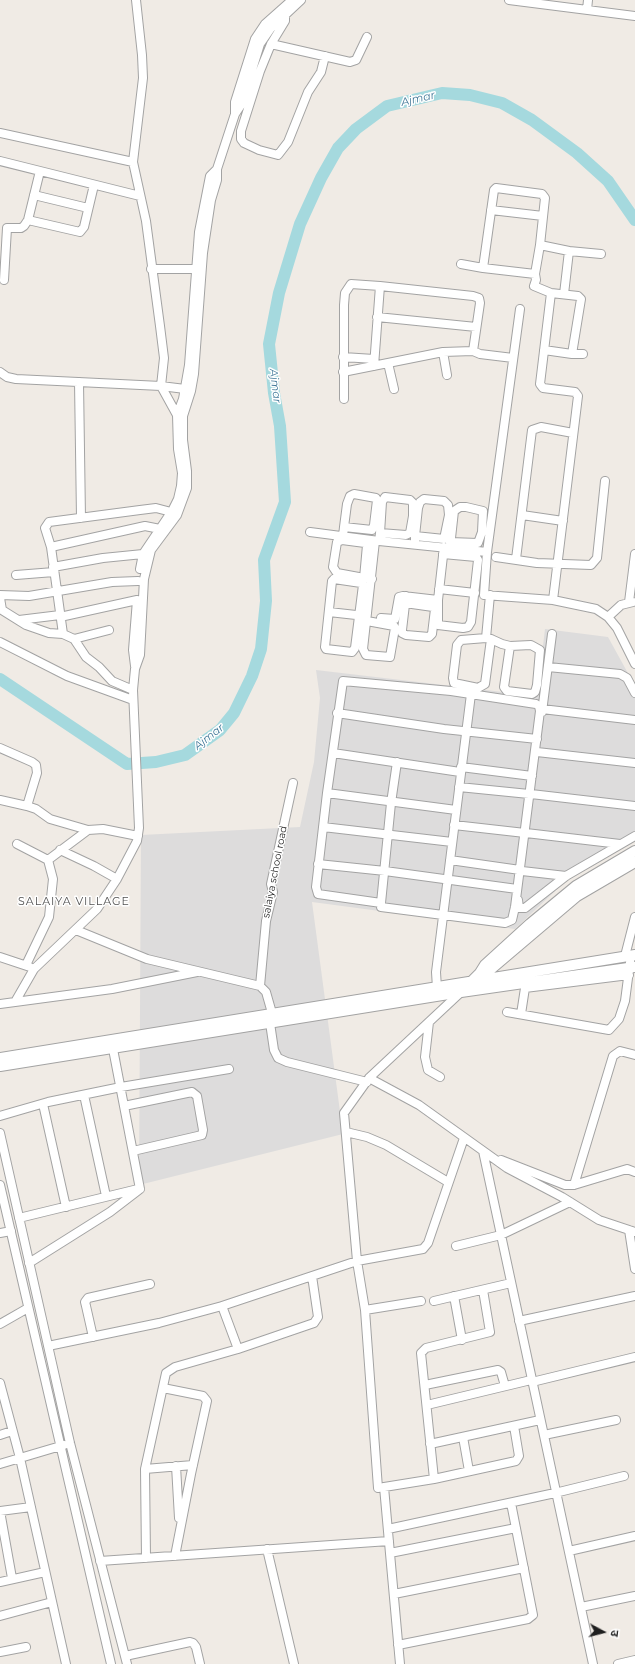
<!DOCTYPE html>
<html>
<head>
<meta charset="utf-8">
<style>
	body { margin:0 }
	#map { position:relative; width:635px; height:1664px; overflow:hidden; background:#f0ebe5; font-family:Montserrat,"Noto Sans Devanagari",sans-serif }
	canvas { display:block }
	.north { position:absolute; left:583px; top:1612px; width:40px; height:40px; -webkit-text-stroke:3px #fff; paint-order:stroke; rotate:97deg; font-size:11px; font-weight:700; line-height:16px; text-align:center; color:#1f1f1f }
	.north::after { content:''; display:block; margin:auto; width:14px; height:18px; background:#1f1f1f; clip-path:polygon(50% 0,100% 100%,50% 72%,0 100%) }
</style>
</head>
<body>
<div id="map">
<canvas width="635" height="1664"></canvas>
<div class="north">उ</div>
</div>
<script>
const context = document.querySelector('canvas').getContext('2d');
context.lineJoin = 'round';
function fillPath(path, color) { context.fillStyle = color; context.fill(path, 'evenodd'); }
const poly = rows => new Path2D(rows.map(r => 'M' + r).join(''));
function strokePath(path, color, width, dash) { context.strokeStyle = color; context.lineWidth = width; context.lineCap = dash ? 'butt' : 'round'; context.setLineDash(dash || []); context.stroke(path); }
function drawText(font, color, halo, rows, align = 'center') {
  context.font = font + ' Montserrat,sans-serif'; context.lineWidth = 3; context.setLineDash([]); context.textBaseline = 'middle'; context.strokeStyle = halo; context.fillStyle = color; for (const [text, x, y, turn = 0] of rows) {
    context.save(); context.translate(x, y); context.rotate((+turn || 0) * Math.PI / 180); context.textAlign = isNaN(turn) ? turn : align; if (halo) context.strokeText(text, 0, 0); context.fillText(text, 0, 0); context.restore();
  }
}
fillPath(poly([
	[545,629,608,637,635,686,635,837,570,877,515,929,312,902,343,1134,139,1185,141,835,300,827,314,762,320,698,316,670,537,696]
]), '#dddcdc');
strokePath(poly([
	[0,679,127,764,156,762,185,755,220,730,234,713,252,676,261,649,266,601,264,560,285,502,280,426,274,393,269,344,279,293,300,224,321,178,338,148,356,129,387,106,442,93,470,95,502,103,532,120,577,153,608,181,635,220]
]), '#a5d9de', 12);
const minor = poly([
	[136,0,142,55,143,78,133,162,146,221,160,326,164,358,161,386,177,415,179,415],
	[509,0,635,16],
	[281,10,285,15,285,21,271,44,260,71,241,131,241,139,244,143,259,150,278,155,288,142,308,92,321,72,325,56],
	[587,10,588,0],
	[271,44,350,62,356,60,367,37],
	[235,114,235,102,255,39,265,24,292,0],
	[0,133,133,162],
	[0,161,140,196],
	[34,195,88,208],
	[491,210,543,216],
	[28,220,40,171],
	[461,264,483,268,494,190,496,188,542,194,545,198,540,245,569,251],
	[483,268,535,274,536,280,534,286,551,293],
	[151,269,195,269],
	[535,274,540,245],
	[4,280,7,228,21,228,24,226,28,220,80,232,84,227,94,185],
	[380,286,473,296,479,298,480,303,473,351,480,354,513,358],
	[564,294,569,251,601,254],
	[520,309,487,552,484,595,553,600,596,609,608,617,617,628,635,664],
	[377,317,476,327],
	[544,350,572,354],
	[443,352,473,351],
	[343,357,374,359],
	[388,363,443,352,447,375],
	[0,372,7,377,16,379,161,386,185,389],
	[343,372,388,363,394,389],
	[79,382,81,518],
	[344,399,344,305,345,293,351,284,380,286,374,366],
	[522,515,563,521],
	[310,532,379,541,487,552],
	[343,536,344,527,347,504,350,496,354,494,376,498,377,500,374,525,372,530,344,527],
	[379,541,380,533,382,502,385,497,410,500,413,503,413,516,410,533,406,535,380,533],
	[415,544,415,536,418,508,420,502,424,499,444,501,448,505,449,515,444,539,415,536],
	[51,547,145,526,160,529],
	[450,547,454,511,460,507,466,507,483,511,482,532,478,543,450,542],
	[496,557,537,563,591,565,597,558,605,481],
	[516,559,532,430,541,427,573,433],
	[53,567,103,558,143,554],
	[140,569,143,554,172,511,178,499,181,486,182,473,178,449,177,415,183,399,189,365,199,232,210,176,217,169,235,114,241,105,260,44,271,28,301,0],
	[16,575,54,572],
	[364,578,367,545,365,543,342,540,337,542,333,567,337,573,364,578,372,579],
	[334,579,361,583,363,585,355,648,352,652,326,649,325,647,332,581,334,579],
	[439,589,475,593],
	[0,595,29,596,112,582,138,581],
	[0,598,2,610,26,625,49,633,63,634],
	[438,600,438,625,463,628,468,627,471,622,478,560,476,557,443,554],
	[553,600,578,396,575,392,543,388,540,384,551,293,578,296,581,299,572,354,583,354],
	[629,602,635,554],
	[405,603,433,607,435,609,432,634,429,637,406,635,402,633,402,630,406,596],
	[329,612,365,616],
	[60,617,137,600],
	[608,617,621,605,633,602],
	[381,618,395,619,399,597,403,596,438,600,444,547],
	[19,620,60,615],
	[367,621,394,626,395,628,390,657,366,655,363,649,375,541],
	[486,638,490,595],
	[74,639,109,630],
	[491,639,485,684,478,688,454,683,453,678,457,645,461,640,486,638,491,639,502,644,510,646,531,645,540,650,537,685,535,692,532,694,507,691,504,687,510,646],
	[0,642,67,676,133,700],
	[135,666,133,650,137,600],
	[548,667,620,674,627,678,635,693],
	[133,690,112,681,99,667,86,657,74,639,63,634,51,547,45,528,49,522,140,510,156,508,175,513],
	[542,709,635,720],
	[542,712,552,634],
	[337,713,444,729,537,739],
	[0,748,32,762,36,765,37,773,27,806,36,809,50,819,88,830],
	[537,752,635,763],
	[333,753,460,772],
	[461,767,532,776],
	[459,787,529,794],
	[327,793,456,810],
	[531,794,635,806],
	[0,800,27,806],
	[454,825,525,833],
	[323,827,452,842],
	[526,833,620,844],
	[17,844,48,860],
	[60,850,94,866,117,879],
	[450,860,520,870],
	[318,864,385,871,517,889],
	[522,871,566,876],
	[518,900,519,908,525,908,566,876,635,836],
	[381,903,318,894,316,887,327,793,343,681,451,691,536,704,539,706,540,711,515,907,512,920,505,923,381,907,381,903,391,803,397,762],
	[76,930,147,959,260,986,266,992,272,1013],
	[625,956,635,917],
	[0,957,30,967],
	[26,965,49,917,53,879,48,860,88,830,103,829,138,836],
	[260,986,266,921,273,892,271,884,293,783],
	[437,988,436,972,471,694],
	[461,992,369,1078,344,1113,357,1261,365,1310,378,1488,434,1479,516,1461,519,1456,514,1426],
	[15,1002,112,989,197,972],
	[0,1004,15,1002,34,969,97,909,117,879,137,841,139,828,133,690,135,669,140,655,144,579,151,550,177,515,187,488,187,471,183,440,183,416,191,391,194,374,203,253,211,200,217,180,217,169],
	[507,1012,609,1030,619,1019,625,1001,631,955],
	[521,1014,525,988,629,975],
	[429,1022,425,1057,428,1070,440,1077],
	[270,1023,274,1050,278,1058,287,1062,367,1082],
	[113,1049,140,1189],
	[369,1078,419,1105,507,1168,562,1197,599,1220,635,1232],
	[84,1095,106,1196],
	[43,1104,66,1207],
	[124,1106,192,1092,197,1096,203,1130,202,1135,133,1151],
	[0,1116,48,1102,121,1087,229,1069],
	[346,1132,367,1137,386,1145,448,1182],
	[0,1133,70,1443,127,1664],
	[483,1151,593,1664],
	[501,1160,565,1185,574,1185,627,1169,635,1172],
	[0,1185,111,1664],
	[574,1185,613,1056,620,1051,635,1055],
	[19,1218,138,1189],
	[629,1230,635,1269],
	[0,1233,11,1231],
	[456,1246,501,1235,570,1202],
	[29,1263,110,1212,140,1189],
	[454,1296,462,1340],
	[434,1301,511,1283],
	[222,1306,238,1349],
	[365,1310,421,1301],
	[519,1321,635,1296],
	[0,1324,28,1308],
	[93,1337,86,1306,85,1302,88,1298,150,1284],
	[48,1346,159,1323,222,1306,357,1261,423,1249,428,1243,464,1138],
	[532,1382,635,1357],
	[0,1383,20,1458,66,1664],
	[425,1385,498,1370,501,1372,505,1386],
	[163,1388,203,1396,207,1401,191,1474,175,1556],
	[427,1405,531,1380],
	[0,1435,12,1431],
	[544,1435,616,1420],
	[463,1437,469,1471],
	[430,1444,540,1420],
	[0,1464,64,1445],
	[176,1466,179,1518],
	[145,1469,166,1373,175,1367,238,1349,314,1323,318,1317,312,1276],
	[434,1479,421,1353,426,1348,490,1332,483,1290],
	[384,1487,400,1664],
	[0,1511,12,1578],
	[0,1511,31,1507],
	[388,1529,555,1493,624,1476],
	[267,1549,294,1664],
	[569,1551,635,1536],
	[390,1553,516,1528],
	[146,1558,145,1469,193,1465],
	[100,1561,389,1541],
	[0,1582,45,1572],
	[394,1594,524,1568],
	[581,1607,635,1596],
	[0,1616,52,1602],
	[398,1645,528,1619,533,1615,511,1503],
	[0,1652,26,1647],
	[125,1656,190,1642,193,1643,196,1647,200,1664],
	[618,1664,635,1660]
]);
const tertiary = poly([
	[480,973,485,965,530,924,576,886,635,851],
	[472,981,479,974,491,969,577,896,635,862],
	[0,1058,635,955],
	[0,1066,461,992,635,967]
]);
strokePath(minor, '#a3a3a3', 10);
strokePath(tertiary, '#a3a3a3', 12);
strokePath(minor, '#fff', 8);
strokePath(tertiary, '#fff', 10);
drawText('10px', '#1f1f1f', '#fff', [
	["salaiya school road",275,872,-79]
]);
drawText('italic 11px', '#417898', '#fff', [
	["Ajmar",418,99,-13],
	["Ajmar",275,386,83],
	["Ajmar",209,737,-38]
]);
context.letterSpacing = '1px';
drawText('11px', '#525252', '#fff', [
	["SALAIYA VILLAGE",74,902]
]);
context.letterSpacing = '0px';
</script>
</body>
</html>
